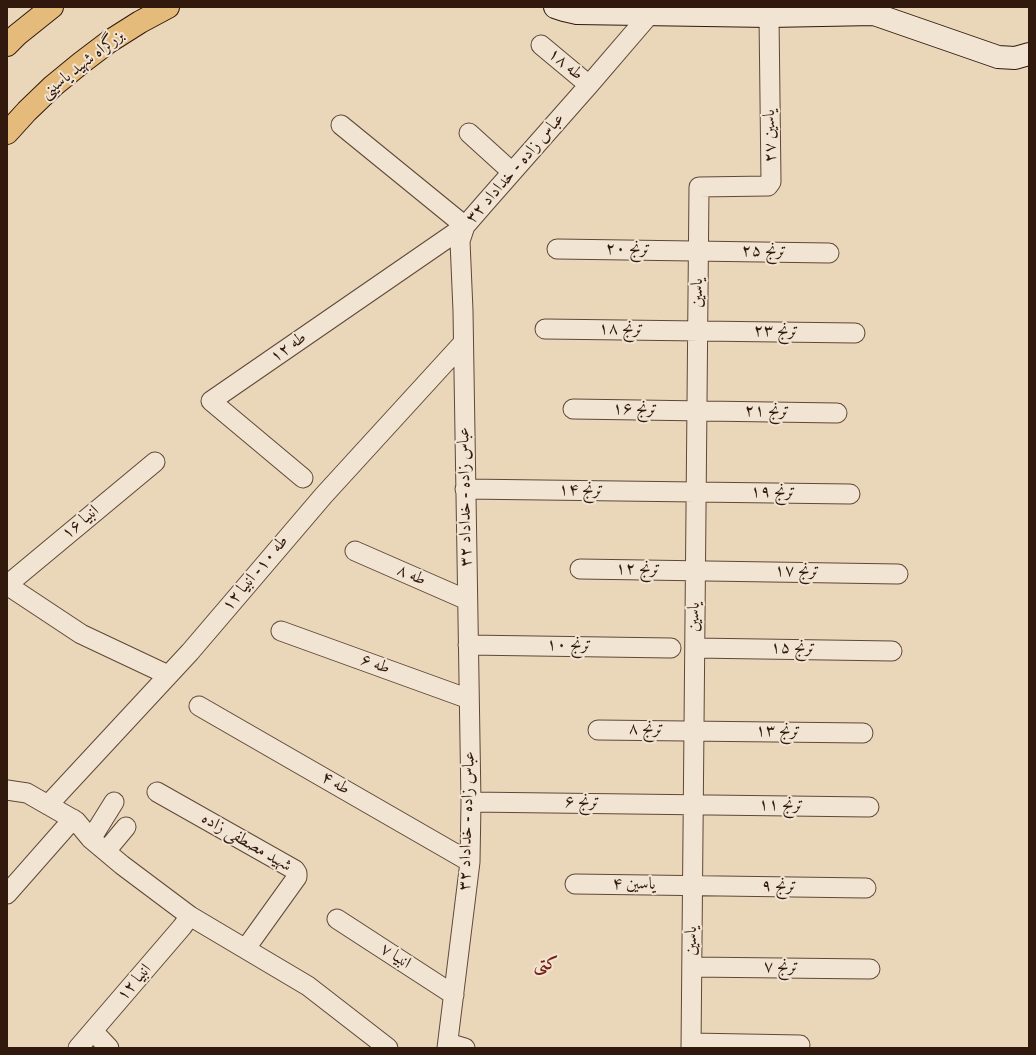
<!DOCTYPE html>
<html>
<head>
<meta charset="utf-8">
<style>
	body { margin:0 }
	#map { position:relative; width:1036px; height:1055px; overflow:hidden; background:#ead6b9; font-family:"IM FELL DW Pica",serif }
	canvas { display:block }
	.frame { position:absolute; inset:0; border:8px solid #31190d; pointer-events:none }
</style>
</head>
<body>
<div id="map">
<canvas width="1036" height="1055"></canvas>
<div class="frame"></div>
</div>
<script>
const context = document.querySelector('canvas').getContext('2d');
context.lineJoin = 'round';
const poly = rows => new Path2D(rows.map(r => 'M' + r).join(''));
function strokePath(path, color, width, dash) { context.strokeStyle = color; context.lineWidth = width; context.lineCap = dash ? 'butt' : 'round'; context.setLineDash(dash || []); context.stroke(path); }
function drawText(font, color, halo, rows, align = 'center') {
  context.font = font + ' "IM FELL DW Pica",Amiri,serif'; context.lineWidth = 4; context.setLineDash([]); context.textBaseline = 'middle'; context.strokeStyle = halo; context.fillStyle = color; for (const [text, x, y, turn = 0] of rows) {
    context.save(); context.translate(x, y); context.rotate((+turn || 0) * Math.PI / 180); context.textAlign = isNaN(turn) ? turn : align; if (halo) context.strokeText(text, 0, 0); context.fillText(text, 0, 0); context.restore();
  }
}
const minor = poly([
	[541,45,589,85],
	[469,133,512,172],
	[557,249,829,253],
	[545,329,855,333],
	[573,409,837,413],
	[303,478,211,401,465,226,341,125],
	[465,489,850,494],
	[355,551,467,600],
	[580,569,898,574],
	[7,585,155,462],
	[7,585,81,634,168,675],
	[281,631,469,699],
	[468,645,671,648],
	[695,648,892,651],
	[199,706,470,862],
	[598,730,863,733],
	[7,790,27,793,76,821,91,839,122,865,190,916,308,986,388,1048],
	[157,792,295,870,297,873,297,877,246,948],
	[471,802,869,807],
	[48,805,190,652,324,495,463,343],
	[91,839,114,802],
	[106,851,126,827],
	[575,884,866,888],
	[7,894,73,819],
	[337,919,454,995],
	[692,967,870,969],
	[93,1031,109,1048],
	[448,1043,465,1048],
	[691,1043,800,1045],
	[78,1048,182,927,190,916],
	[447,1048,470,862,471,802,463,311,460,241,465,226,485,203,589,85,650,14],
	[691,1048,699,187,768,186,771,182,769,16]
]);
const secondary = poly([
	[555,7,564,10,577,13,769,16,874,14,998,57,1015,58,1029,54]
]);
const trunk = poly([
	[7,45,17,35,52,7],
	[7,133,27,111,53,86,81,63,110,41,140,22,168,7]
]);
strokePath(minor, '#5f4838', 21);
strokePath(secondary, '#31190d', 24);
strokePath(trunk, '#31190d', 24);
strokePath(minor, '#f1e4d2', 19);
strokePath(secondary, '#f1e4d2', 22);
strokePath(trunk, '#e5bb7c', 22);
drawText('17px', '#31190d', '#f1e4d2', [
	["بزرگراه شهید یاسینی",83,65,-38],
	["طه ۱۸",565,65,40],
	["یاسین ۲۷",771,136,-91],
	["عباس زاده - خداداد ۳۲",516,169,-49],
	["ترنج ۲۰",628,250,1],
	["ترنج ۲۵",764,252,1],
	["یاسین",698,293,-90],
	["ترنج ۱۸",621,330,1],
	["ترنج ۲۳",776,332,1],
	["طه ۱۲",289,348,-35],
	["ترنج ۱۶",635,410,1],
	["ترنج ۲۱",767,412,1],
	["ترنج ۱۴",581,491,1],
	["ترنج ۱۹",773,493,1],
	["عباس زاده - خداداد ۳۲",466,497,-91],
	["انبیا ۱۶",81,523,-40],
	["ترنج ۱۲",638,570,1],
	["ترنج ۱۷",797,572,1],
	["طه ۱۰- انبیا ۱۲",256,574,-50],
	["طه ۸",411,576,24],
	["یاسین",695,617,-89],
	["ترنج ۱۰",569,646,1],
	["ترنج ۱۵",793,649,1],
	["طه ۶",375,665,20],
	["ترنج ۸",646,730,1],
	["ترنج ۱۳",778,732,1],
	["طه ۴",335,784,30],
	["ترنج ۶",582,803,1],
	["ترنج ۱۱",781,806,1],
	["عباس زاده - خداداد ۳۲",468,821,-88],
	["شهید مصطفی زاده",246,843,30],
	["یاسین ۴",634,885,1],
	["ترنج ۹",779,887,1],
	["یاسین",692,941,-90],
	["انبیا ۷",395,957,33],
	["ترنج ۷",781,968,1],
	["انبیا ۱۲",135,983,-49]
]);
drawText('bold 18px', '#7a1f14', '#f1e4d2', [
	["کتی",546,965]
]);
</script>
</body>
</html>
